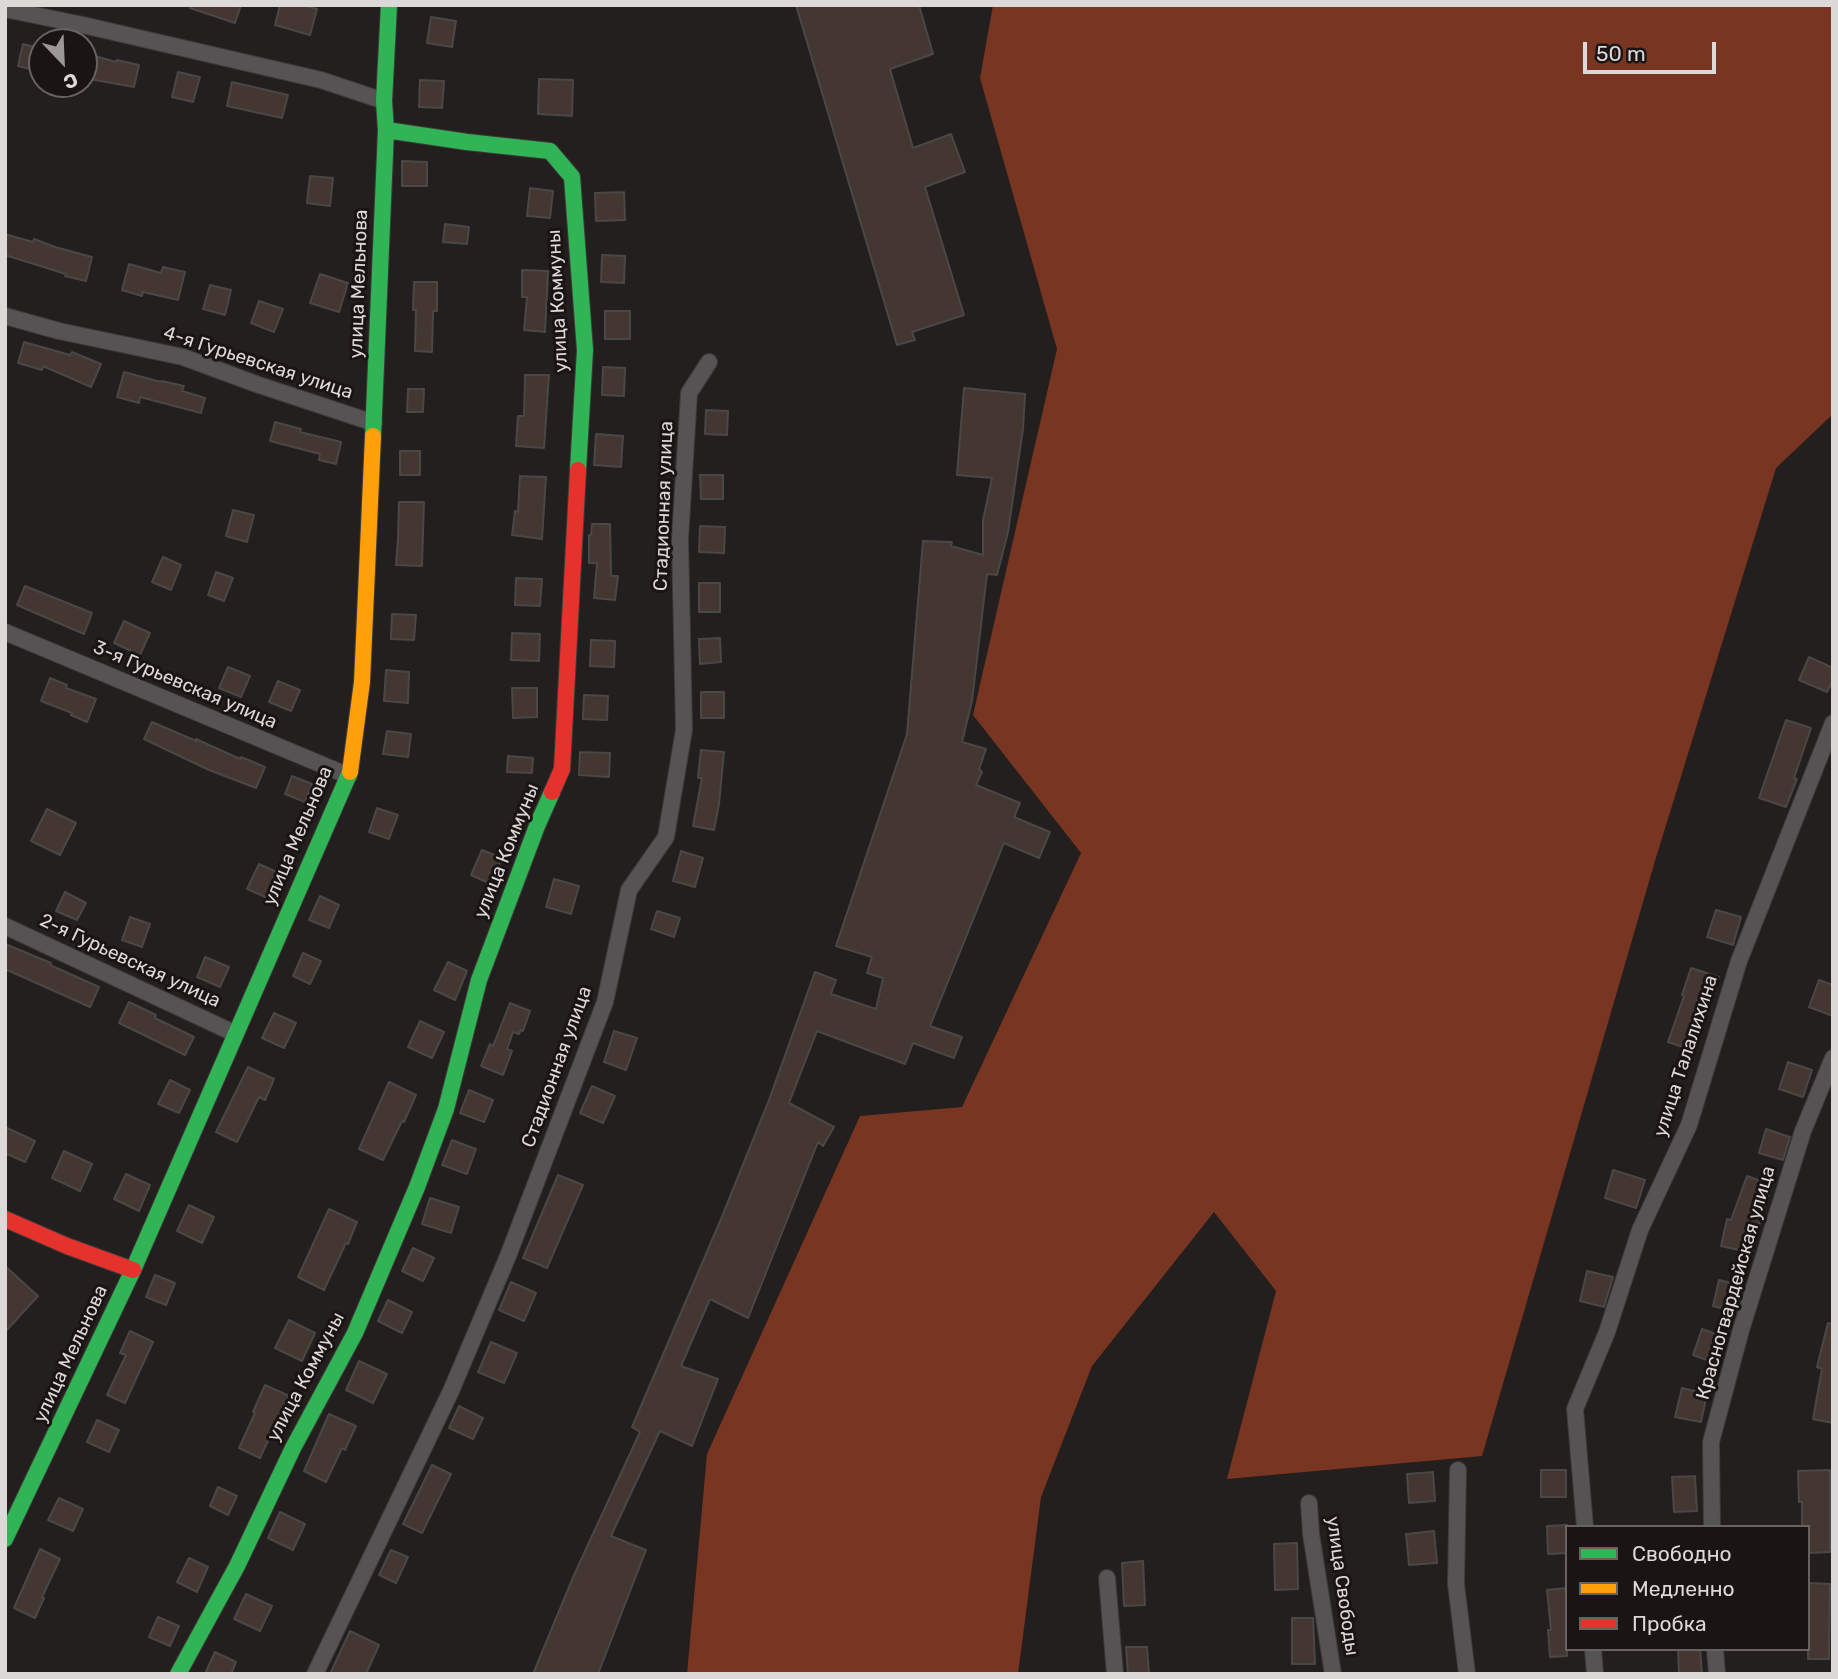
<!DOCTYPE html>
<html>
<head>
<meta charset="utf-8">
<style>
	body { margin:0 }
	#map { position:relative; width:1838px; height:1679px; overflow:hidden; background:#221f1e; font-family:Rubik,sans-serif }
	canvas { display:block }
	.frame { position:absolute; inset:0; border:7px solid #ddd9d8; pointer-events:none }
	.legend { position:absolute; left:1565px; top:1525px; width:245px; height:126px; box-sizing:border-box; background:#1a1514; border:2px solid #686362; margin:0; padding:9px 12px; list-style:none; font-size:21px; color:#ddd9d8 }
	.legend li { display:flex; align-items:center; gap:14px; height:35px }
	.legend b { width:35px; border:2px solid #686362 }
	.north { position:absolute; left:28px; top:28px; width:70px; height:70px; box-sizing:border-box; background:#1a1514; border:2px solid #686362; border-radius:50%; rotate:157deg; font-size:19px; font-weight:700; line-height:28px; text-align:center; color:#ddd9d8 }
	.north::after { content:''; display:block; margin:auto; width:24px; height:32px; background:#9c9897; clip-path:polygon(50% 0,100% 100%,50% 72%,0 100%) }
	.scale { position:absolute; left:1583px; top:42px; width:133px; height:32px; box-sizing:border-box; border:4px solid #ddd9d8; border-top:0; padding-left:9px; font-size:21px; line-height:24px; white-space:nowrap; color:#ddd9d8; -webkit-text-stroke:5px #1a1514; paint-order:stroke }
</style>
</head>
<body>
<div id="map">
<canvas width="1838" height="1679"></canvas>
<div class="frame"></div>
<ul class="legend">
<li><b style="height:9px;background:#30b455"></b>Свободно</li>
<li><b style="height:9px;background:#ff9f0a"></b>Медленно</li>
<li><b style="height:9px;background:#e5322d"></b>Пробка</li>
</ul>
<div class="north">С</div>
<div class="scale">50 m</div>
</div>
<script>
const context = document.querySelector('canvas').getContext('2d');
context.lineJoin = 'round';
function fillPath(path, color) { context.fillStyle = color; context.fill(path, 'evenodd'); }
const poly = rows => new Path2D(rows.map(r => 'M' + r).join(''));
function strokePath(path, color, width, dash) { context.strokeStyle = color; context.lineWidth = width; context.lineCap = dash ? 'butt' : 'round'; context.setLineDash(dash || []); context.stroke(path); }
function drawText(font, color, halo, rows, align = 'center') {
  context.font = font + ' Rubik,sans-serif'; context.lineWidth = 6; context.setLineDash([]); context.textBaseline = 'middle'; context.strokeStyle = halo; context.fillStyle = color; for (const [text, x, y, turn = 0] of rows) {
    context.save(); context.translate(x, y); context.rotate((+turn || 0) * Math.PI / 180); context.textAlign = isNaN(turn) ? turn : align; if (halo) context.strokeText(text, 0, 0); context.fillText(text, 0, 0); context.restore();
  }
}
fillPath(poly([
	[993,5,1833,5,1833,414,1776,468,1655,861,1482,1456,1227,1479,1276,1291,1214,1212,1092,1366,1041,1497,1018,1674,687,1674,707,1454,860,1116,962,1107,1081,853,973,715,1057,349,980,78]
]), '#783521');
const building = poly([
	[191,5,241,5,235,23,190,8,191,5],
	[280,5,302,5,317,9,310,35,275,25,280,5],
	[796,5,919,5,933,54,890,69,913,148,951,134,965,172,925,187,964,315,912,332,915,340,897,345,796,5],
	[431,17,456,21,452,47,427,43,431,17],
	[23,44,42,49,42,72,18,66,23,44],
	[84,53,116,62,117,60,139,65,134,87,84,78,84,53],
	[178,72,200,77,193,102,172,97,178,72],
	[539,79,573,80,572,116,538,114,539,79],
	[420,80,444,81,442,108,419,107,420,80],
	[232,82,288,95,282,118,227,106,232,82],
	[402,161,427,162,427,186,402,186,402,161],
	[310,176,333,178,330,206,307,203,310,176],
	[530,188,553,191,550,218,527,216,530,188],
	[624,192,625,220,596,221,595,193,624,192],
	[445,224,469,227,467,244,443,242,445,224],
	[5,234,33,242,34,239,55,247,92,257,86,281,65,276,66,274,5,255,5,234],
	[602,255,625,256,624,283,601,282,602,255],
	[129,264,161,273,163,267,185,272,178,300,143,292,142,296,122,290,129,264],
	[522,270,548,271,545,332,524,330,527,297,522,297,522,270],
	[320,274,348,283,339,312,310,303,320,274],
	[414,282,437,282,437,311,433,311,432,352,415,351,416,310,413,310,414,282],
	[210,285,231,290,225,315,203,309,210,285],
	[259,301,283,309,274,332,251,323,259,301],
	[605,311,630,311,630,339,605,339,605,311],
	[24,342,70,355,72,352,101,364,91,387,43,366,42,370,18,363,24,342],
	[603,367,625,368,624,396,602,395,603,367],
	[124,372,161,382,162,381,184,386,182,391,205,398,201,413,140,397,139,403,117,397,124,372],
	[525,375,549,375,544,448,516,446,518,416,524,416,525,375],
	[964,388,1025,394,1023,429,1008,532,997,575,987,574,972,701,962,742,986,749,979,769,982,772,976,785,1020,803,1014,817,1050,832,1039,858,1004,843,930,1026,962,1037,954,1058,913,1043,905,1064,817,1031,789,1103,834,1127,823,1146,818,1142,748,1318,710,1299,681,1366,718,1379,692,1446,660,1431,611,1536,646,1550,598,1674,533,1674,574,1575,640,1432,632,1427,721,1219,769,1100,815,972,836,980,831,994,876,1009,883,978,867,973,872,957,836,946,907,734,923,541,952,542,951,546,983,555,983,520,992,478,957,475,964,388],
	[408,389,424,389,423,412,407,412,408,389],
	[706,410,728,411,727,435,705,434,706,410],
	[275,422,301,429,300,432,341,442,336,464,319,460,320,454,270,441,275,422],
	[596,434,623,436,621,467,594,465,596,434],
	[400,451,420,451,420,475,400,475,400,451],
	[700,475,723,475,723,499,701,499,700,475],
	[520,476,546,477,542,539,512,535,515,511,518,512,520,476],
	[399,502,424,502,422,566,396,565,398,538,399,502],
	[233,510,254,515,247,542,226,536,233,510],
	[592,524,610,524,611,576,618,576,615,600,594,598,597,563,589,563,589,535,591,535,592,524],
	[700,526,725,527,724,553,699,552,700,526],
	[163,557,181,565,171,590,152,582,163,557],
	[216,572,233,578,224,601,208,595,216,572],
	[516,578,542,579,540,606,515,605,516,578],
	[699,583,720,583,720,612,699,612,699,583],
	[25,586,92,613,84,634,17,605,25,586],
	[392,614,416,615,414,640,391,639,392,614],
	[124,621,150,633,140,655,114,643,124,621],
	[512,633,540,634,539,661,511,660,512,633],
	[720,638,721,662,700,664,699,639,720,638],
	[591,640,615,641,614,667,590,666,591,640],
	[1809,657,1833,668,1833,680,1827,692,1799,680,1809,657],
	[228,667,250,676,241,697,219,688,228,667],
	[386,670,409,672,408,703,384,701,386,670],
	[50,678,67,685,66,688,96,699,87,722,71,715,72,713,41,701,50,678],
	[278,681,300,690,291,711,269,702,278,681],
	[512,688,537,688,537,717,513,718,512,688],
	[701,692,724,692,724,718,701,718,701,692],
	[584,695,608,696,607,720,583,719,584,695],
	[1786,720,1811,728,1794,778,1797,779,1786,807,1759,798,1786,720],
	[152,722,196,741,196,739,240,759,241,757,265,767,256,788,209,770,144,739,152,722],
	[387,731,411,734,408,757,383,754,387,731],
	[701,750,724,752,719,804,714,830,693,826,702,778,698,778,701,750],
	[580,752,610,753,609,777,579,775,580,752],
	[508,756,533,758,532,773,507,772,508,756],
	[292,776,312,784,305,802,285,794,292,776],
	[377,808,398,815,389,839,369,832,377,808],
	[47,809,76,823,60,855,31,841,47,809],
	[482,850,502,858,491,884,471,875,482,850],
	[681,851,703,858,695,887,673,881,681,851],
	[259,864,281,874,270,899,247,889,259,864],
	[554,879,579,886,571,914,546,907,554,879],
	[65,892,86,903,77,920,56,911,65,892],
	[320,896,339,905,329,928,309,920,320,896],
	[1716,910,1741,917,1733,945,1707,937,1716,910],
	[657,911,680,918,674,937,651,929,657,911],
	[130,917,150,924,142,947,122,940,130,917],
	[5,944,51,963,50,965,99,987,90,1007,5,969,5,944],
	[303,953,321,961,310,984,293,976,303,953],
	[205,957,229,967,220,987,197,977,205,957],
	[448,962,467,971,455,1000,434,990,448,962],
	[1691,968,1719,977,1692,1050,1668,1042,1684,996,1682,995,1691,968],
	[1819,980,1833,985,1833,1016,1809,1007,1819,980],
	[129,1002,156,1015,155,1018,194,1037,185,1055,119,1023,129,1002],
	[510,1003,530,1011,523,1031,521,1030,519,1034,513,1032,507,1049,512,1051,503,1075,481,1066,490,1044,493,1046,510,1003],
	[274,1013,296,1023,284,1048,262,1038,274,1013],
	[420,1021,444,1032,432,1058,408,1047,420,1021],
	[614,1031,637,1038,626,1070,604,1062,614,1031],
	[1788,1062,1812,1070,1803,1097,1779,1089,1788,1062],
	[248,1067,274,1079,265,1100,259,1097,237,1142,216,1132,248,1067],
	[170,1080,190,1090,179,1113,158,1104,170,1080],
	[389,1082,416,1095,404,1122,402,1121,383,1160,359,1149,389,1082],
	[592,1086,615,1096,603,1123,580,1113,592,1086],
	[469,1090,493,1100,484,1122,460,1113,469,1090],
	[5,1127,35,1141,25,1162,5,1153,5,1127],
	[1766,1129,1790,1137,1783,1160,1759,1153,1766,1129],
	[452,1140,476,1149,467,1174,442,1165,452,1140],
	[64,1151,92,1164,80,1191,52,1178,64,1151],
	[1613,1170,1645,1180,1636,1208,1605,1198,1613,1170],
	[126,1174,150,1185,139,1211,114,1199,126,1174],
	[558,1175,583,1185,547,1268,523,1258,558,1175],
	[1747,1176,1772,1185,1762,1214,1752,1253,1721,1246,1727,1219,1731,1220,1747,1176],
	[430,1198,459,1207,451,1233,422,1224,430,1198],
	[189,1205,214,1217,202,1243,177,1231,189,1205],
	[329,1209,357,1222,348,1244,346,1243,324,1290,298,1277,329,1209],
	[413,1248,434,1258,423,1281,402,1271,413,1248],
	[5,1266,38,1296,5,1332,5,1266],
	[1587,1271,1613,1277,1604,1307,1580,1301,1587,1271],
	[155,1275,175,1283,166,1305,146,1297,155,1275],
	[1719,1280,1743,1286,1736,1312,1713,1306,1719,1280],
	[511,1282,536,1293,524,1321,499,1310,511,1282],
	[388,1300,412,1312,402,1333,378,1321,388,1300],
	[289,1320,315,1333,302,1361,275,1348,289,1320],
	[1828,1323,1833,1324,1833,1423,1813,1419,1822,1369,1817,1367,1828,1323],
	[1702,1329,1727,1338,1718,1364,1693,1355,1702,1329],
	[130,1331,153,1342,125,1403,107,1395,126,1355,120,1353,130,1331],
	[491,1342,517,1353,504,1383,478,1372,491,1342],
	[359,1361,387,1374,373,1403,346,1390,359,1361],
	[265,1385,289,1396,260,1458,239,1448,255,1413,253,1412,265,1385],
	[1682,1388,1707,1394,1701,1422,1675,1417,1682,1388],
	[459,1406,483,1418,473,1439,449,1428,459,1406],
	[329,1414,356,1426,345,1450,342,1448,326,1482,304,1471,329,1414],
	[97,1420,119,1430,109,1452,87,1442,97,1420],
	[432,1465,451,1474,422,1533,403,1524,432,1465],
	[1541,1470,1566,1470,1566,1497,1541,1497,1541,1470],
	[1830,1470,1830,1552,1808,1553,1808,1527,1802,1527,1802,1502,1799,1502,1798,1471,1830,1470],
	[1433,1472,1435,1501,1409,1503,1407,1474,1433,1472],
	[1695,1476,1697,1511,1674,1512,1672,1477,1695,1476],
	[218,1487,237,1496,228,1515,210,1506,218,1487],
	[59,1498,83,1509,73,1531,48,1520,59,1498],
	[280,1512,305,1524,293,1550,268,1538,280,1512],
	[1567,1525,1567,1553,1548,1554,1547,1526,1567,1525],
	[1434,1531,1437,1563,1409,1565,1406,1534,1434,1531],
	[1297,1543,1298,1589,1275,1590,1274,1544,1297,1543],
	[40,1549,60,1559,42,1597,44,1598,35,1618,14,1608,40,1549],
	[391,1550,408,1557,396,1583,379,1575,391,1550],
	[189,1558,208,1567,197,1592,177,1582,189,1558],
	[1143,1561,1145,1605,1124,1606,1122,1563,1143,1561],
	[1808,1583,1830,1584,1829,1659,1808,1659,1808,1583],
	[1567,1588,1567,1656,1550,1657,1548,1630,1551,1630,1547,1590,1567,1588],
	[246,1594,272,1606,260,1631,234,1619,246,1594],
	[158,1617,179,1626,170,1646,149,1637,158,1617],
	[1292,1618,1313,1618,1315,1664,1292,1664,1292,1618],
	[350,1631,379,1645,366,1674,330,1674,350,1631],
	[1126,1647,1147,1647,1149,1674,1128,1674,1126,1647],
	[1678,1649,1700,1649,1702,1674,1679,1674,1678,1649],
	[215,1652,236,1662,231,1674,205,1674,215,1652]
]);
fillPath(building, '#443631');
strokePath(building, '#4a4847', 2);
const street = poly([
	[5,9,83,25,321,80,384,101],
	[5,316,59,331,183,357,256,384,374,423],
	[5,632,349,776],
	[5,926,236,1034],
	[1458,1470,1456,1584,1467,1674],
	[1309,1503,1311,1534,1333,1674],
	[1585,1527,1575,1409,1607,1332,1640,1230,1689,1125,1739,961,1833,723],
	[1712,1527,1711,1442,1741,1330,1803,1131,1833,1058],
	[1107,1578,1115,1674],
	[1593,1649,1595,1674],
	[1715,1649,1717,1674],
	[315,1674,451,1391,508,1256,605,1002,629,890,666,837,684,730,680,539,689,393,709,362]
]);
const fast = poly([
	[386,130,467,142,550,151,572,177,585,350,578,470],
	[373,436,386,130,384,101,389,5],
	[5,1539,133,1270,350,772],
	[178,1674,237,1566,293,1448,355,1333,417,1187,446,1109,479,980,537,826,552,792]
]);
const slow = poly([
	[350,772,362,682,373,436]
]);
const jam = poly([
	[552,792,562,769,578,470],
	[5,1219,67,1246,133,1270]
]);
strokePath(street, '#3d3b3a', 18);
strokePath(fast, '#3d3b3a', 18);
strokePath(slow, '#3d3b3a', 18);
strokePath(jam, '#3d3b3a', 18);
strokePath(street, '#555353', 16);
strokePath(fast, '#30b455', 16);
strokePath(slow, '#ff9f0a', 16);
strokePath(jam, '#e5322d', 16);
drawText('19px', '#ddd9d8', '#1a1514', [
	["улица Мельнова",359,284,-88],
	["улица Коммуны",558,301,-93],
	["4-я Гурьевская улица",258,363,18],
	["Стадионная улица",664,506,-88],
	["3-я Гурьевская улица",185,685,23],
	["улица Мельнова",298,836,-67],
	["улица Коммуны",507,851,-68],
	["2-я Гурьевская улица",130,961,25],
	["улица Талалихина",1686,1056,-72],
	["Стадионная улица",557,1067,-70],
	["Красногвардейская улица",1736,1283,-74],
	["улица Мельнова",71,1354,-65],
	["улица Коммуны",306,1377,-62],
	["улица Свободы",1342,1586,82]
]);
</script>
</body>
</html>
